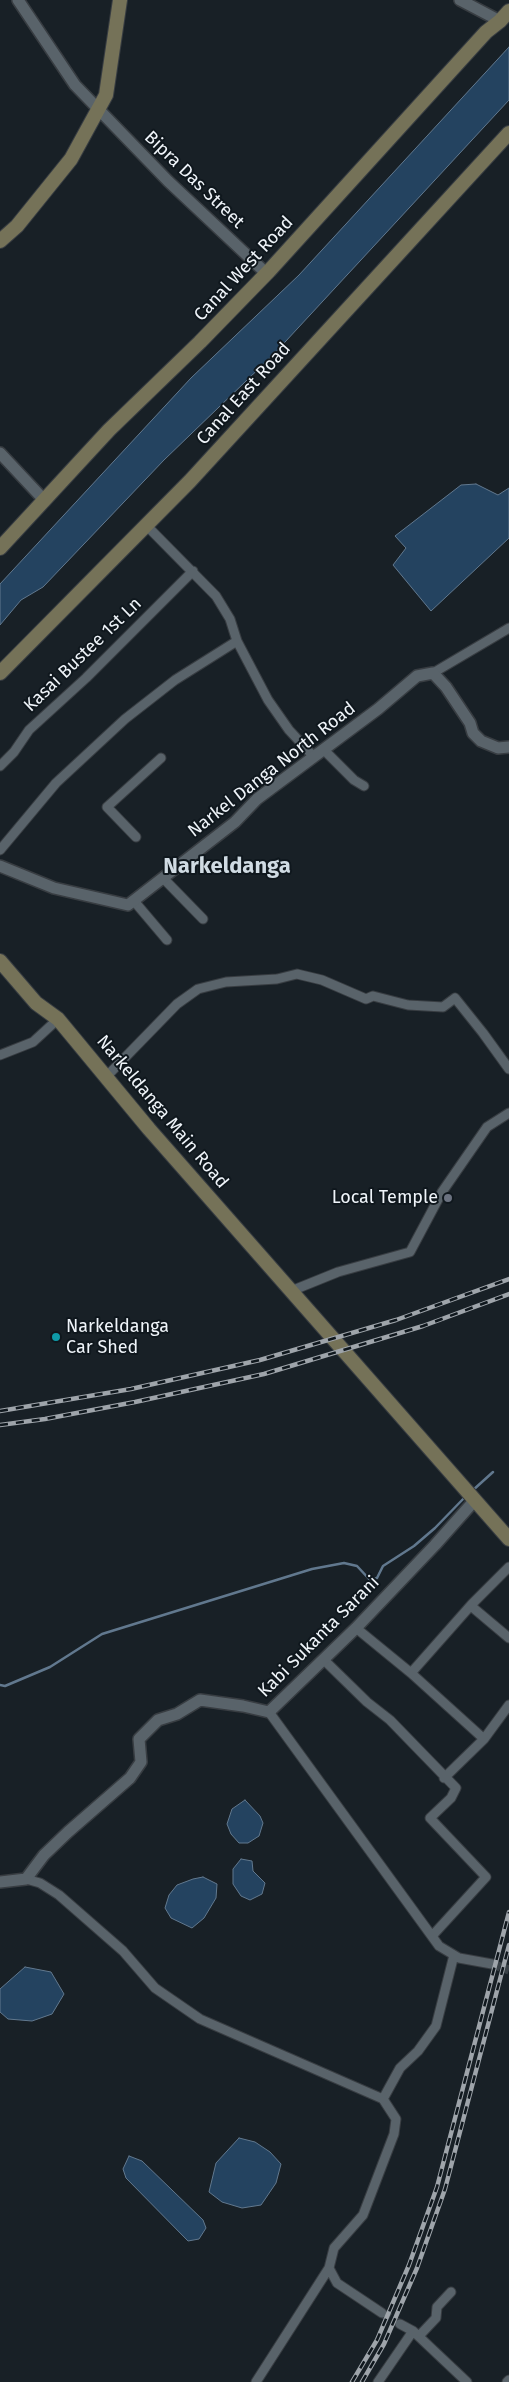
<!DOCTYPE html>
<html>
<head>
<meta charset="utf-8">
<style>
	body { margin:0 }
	canvas { display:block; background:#182026 }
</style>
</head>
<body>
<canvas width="509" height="2382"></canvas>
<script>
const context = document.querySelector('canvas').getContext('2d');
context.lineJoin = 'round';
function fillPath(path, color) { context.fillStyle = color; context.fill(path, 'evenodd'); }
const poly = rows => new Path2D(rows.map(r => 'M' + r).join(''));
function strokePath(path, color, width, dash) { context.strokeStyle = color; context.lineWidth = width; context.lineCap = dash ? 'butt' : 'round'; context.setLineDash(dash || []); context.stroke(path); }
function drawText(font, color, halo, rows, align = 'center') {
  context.font = font + ' "Fira Sans",sans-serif'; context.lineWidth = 4; context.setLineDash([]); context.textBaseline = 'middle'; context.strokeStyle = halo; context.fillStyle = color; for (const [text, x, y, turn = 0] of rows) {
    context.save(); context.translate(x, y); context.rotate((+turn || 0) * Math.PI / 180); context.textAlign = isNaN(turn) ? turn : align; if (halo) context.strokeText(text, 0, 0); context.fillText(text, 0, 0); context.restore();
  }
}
const water = poly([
	[509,47,509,100,273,355,164,460,43,587,21,600,0,625,0,584,191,378,299,275,509,47],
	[476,484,498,495,509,488,509,538,431,611,393,565,406,548,395,536,461,485,476,484],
	[245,1800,260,1816,263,1823,259,1836,248,1843,239,1843,231,1834,227,1824,232,1809,245,1800],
	[241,1859,252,1861,253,1871,265,1883,262,1894,250,1900,241,1896,233,1884,233,1869,241,1859],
	[203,1877,217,1884,216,1898,204,1918,192,1928,171,1918,165,1908,169,1895,177,1885,193,1879,203,1877],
	[25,1967,51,1972,64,1994,52,2014,32,2021,8,2019,0,2012,0,1989,25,1967],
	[239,2138,255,2142,270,2152,281,2164,276,2183,261,2205,242,2208,222,2202,209,2192,216,2163,239,2138],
	[129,2156,142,2161,203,2220,206,2228,199,2239,188,2241,126,2178,123,2169,129,2156]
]);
fillPath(water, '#244360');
strokePath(water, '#61788e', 1);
strokePath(poly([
	[472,1491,493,1472],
	[0,1685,5,1686,50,1667,102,1634,312,1569,344,1563,357,1566,370,1580,377,1578,383,1566,414,1546,435,1528,466,1496]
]), '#61788e', 2.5);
strokePath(poly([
	[492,1964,509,1970],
	[382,2313,400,2324]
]), '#384046', 9, [9, 4.5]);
const minor = poly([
	[146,525,216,596,230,619,237,641,268,700,289,730,314,757],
	[433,673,509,628],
	[323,749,354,780,364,786],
	[0,766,14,752,29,730,86,678,193,571],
	[136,837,107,807,161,758],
	[0,850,56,783,125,719,175,680,237,641],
	[163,878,203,919],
	[134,901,167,940],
	[0,1055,33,1042,58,1019],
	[107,1076,177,1004,198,989,226,982,277,979,297,974,322,980,366,999,373,996,408,1005,443,1007,455,998,483,1033,509,1069],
	[291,1291,338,1272,410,1252,442,1192,487,1127,509,1113],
	[471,1606,509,1638],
	[356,1628,411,1673,484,1739],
	[324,1660,367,1702,390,1720,456,1788,451,1798,430,1818,486,1877,432,1936],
	[411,1673,472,1604,509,1567],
	[269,1712,439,1946,459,1958,492,1964],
	[444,1778,484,1739,509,1705],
	[26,1879,40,1883,59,1895,123,1951,155,1988,200,2019,383,2099],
	[329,2268,337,2283,382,2313],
	[400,2324,413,2331,467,2382],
	[419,2336,436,2318,437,2307,451,2292],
	[256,2382,329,2268,334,2248,363,2215,394,2134,396,2119,383,2099,400,2068,418,2051,436,2026,454,1955],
	[378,2382,413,2331],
	[507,2382,509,2380]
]);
const tertiary = poly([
	[18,0,75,85,168,181,267,274],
	[460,0,500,21],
	[0,453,45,501],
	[0,866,54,888,128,905,235,822,257,799,378,709,417,676,433,673,446,687,470,723,473,733,481,741,498,748,509,747],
	[0,1882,26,1879,44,1855,68,1832,130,1778,141,1762,139,1739,158,1720,177,1714,200,1700,243,1706,269,1712,356,1628,435,1545,475,1500]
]);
const secondary = poly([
	[0,241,17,226,71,159,106,95,120,0],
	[0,548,109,430,200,342,269,271,486,32,500,21,509,11],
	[0,673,190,481,509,133],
	[0,961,36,1003,58,1019,149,1129,509,1539]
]);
strokePath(minor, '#383d42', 11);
strokePath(tertiary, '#383d42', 14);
strokePath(secondary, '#383d42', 16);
strokePath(minor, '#59636a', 9);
strokePath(tertiary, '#59636a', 11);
strokePath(secondary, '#757258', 14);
const rail = poly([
	[0,1411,131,1389,260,1360,396,1320,509,1279],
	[0,1425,45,1419,135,1402,264,1374,423,1326,509,1294],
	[352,2382,377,2340,409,2265,437,2187,509,1912],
	[362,2382,384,2344,417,2268,445,2189,509,1945]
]);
strokePath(rail, '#9ea4aa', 4.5);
strokePath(rail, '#0f171d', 2.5, [8]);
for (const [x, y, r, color] of [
	[448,1198,5,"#6b7280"],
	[56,1337,5,"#0f9aa8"]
]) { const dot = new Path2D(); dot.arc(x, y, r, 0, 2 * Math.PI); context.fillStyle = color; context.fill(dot); strokePath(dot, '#0f171d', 2); }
drawText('18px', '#eff4f9', '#0f171d', [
	["Bipra Das Street",194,180,44],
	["Canal West Road",244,269,-47],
	["Canal East Road",244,394,-48],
	["Kasai Bustee 1st Ln",83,655,-44],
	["Narkel Danga North Road",272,770,-38],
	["Narkeldanga Main Road",162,1112,50],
	["Kabi Sukanta Sarani",319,1637,-45]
]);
drawText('18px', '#eff4f9', '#0f171d', [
	["Local Temple",438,1198],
	["Narkeldanga",66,1327,"left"],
	["Car Shed",66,1348,"left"]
], 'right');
drawText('bold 22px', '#d0dbe3', '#0f171d', [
	["Narkeldanga",227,867]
]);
</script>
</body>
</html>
